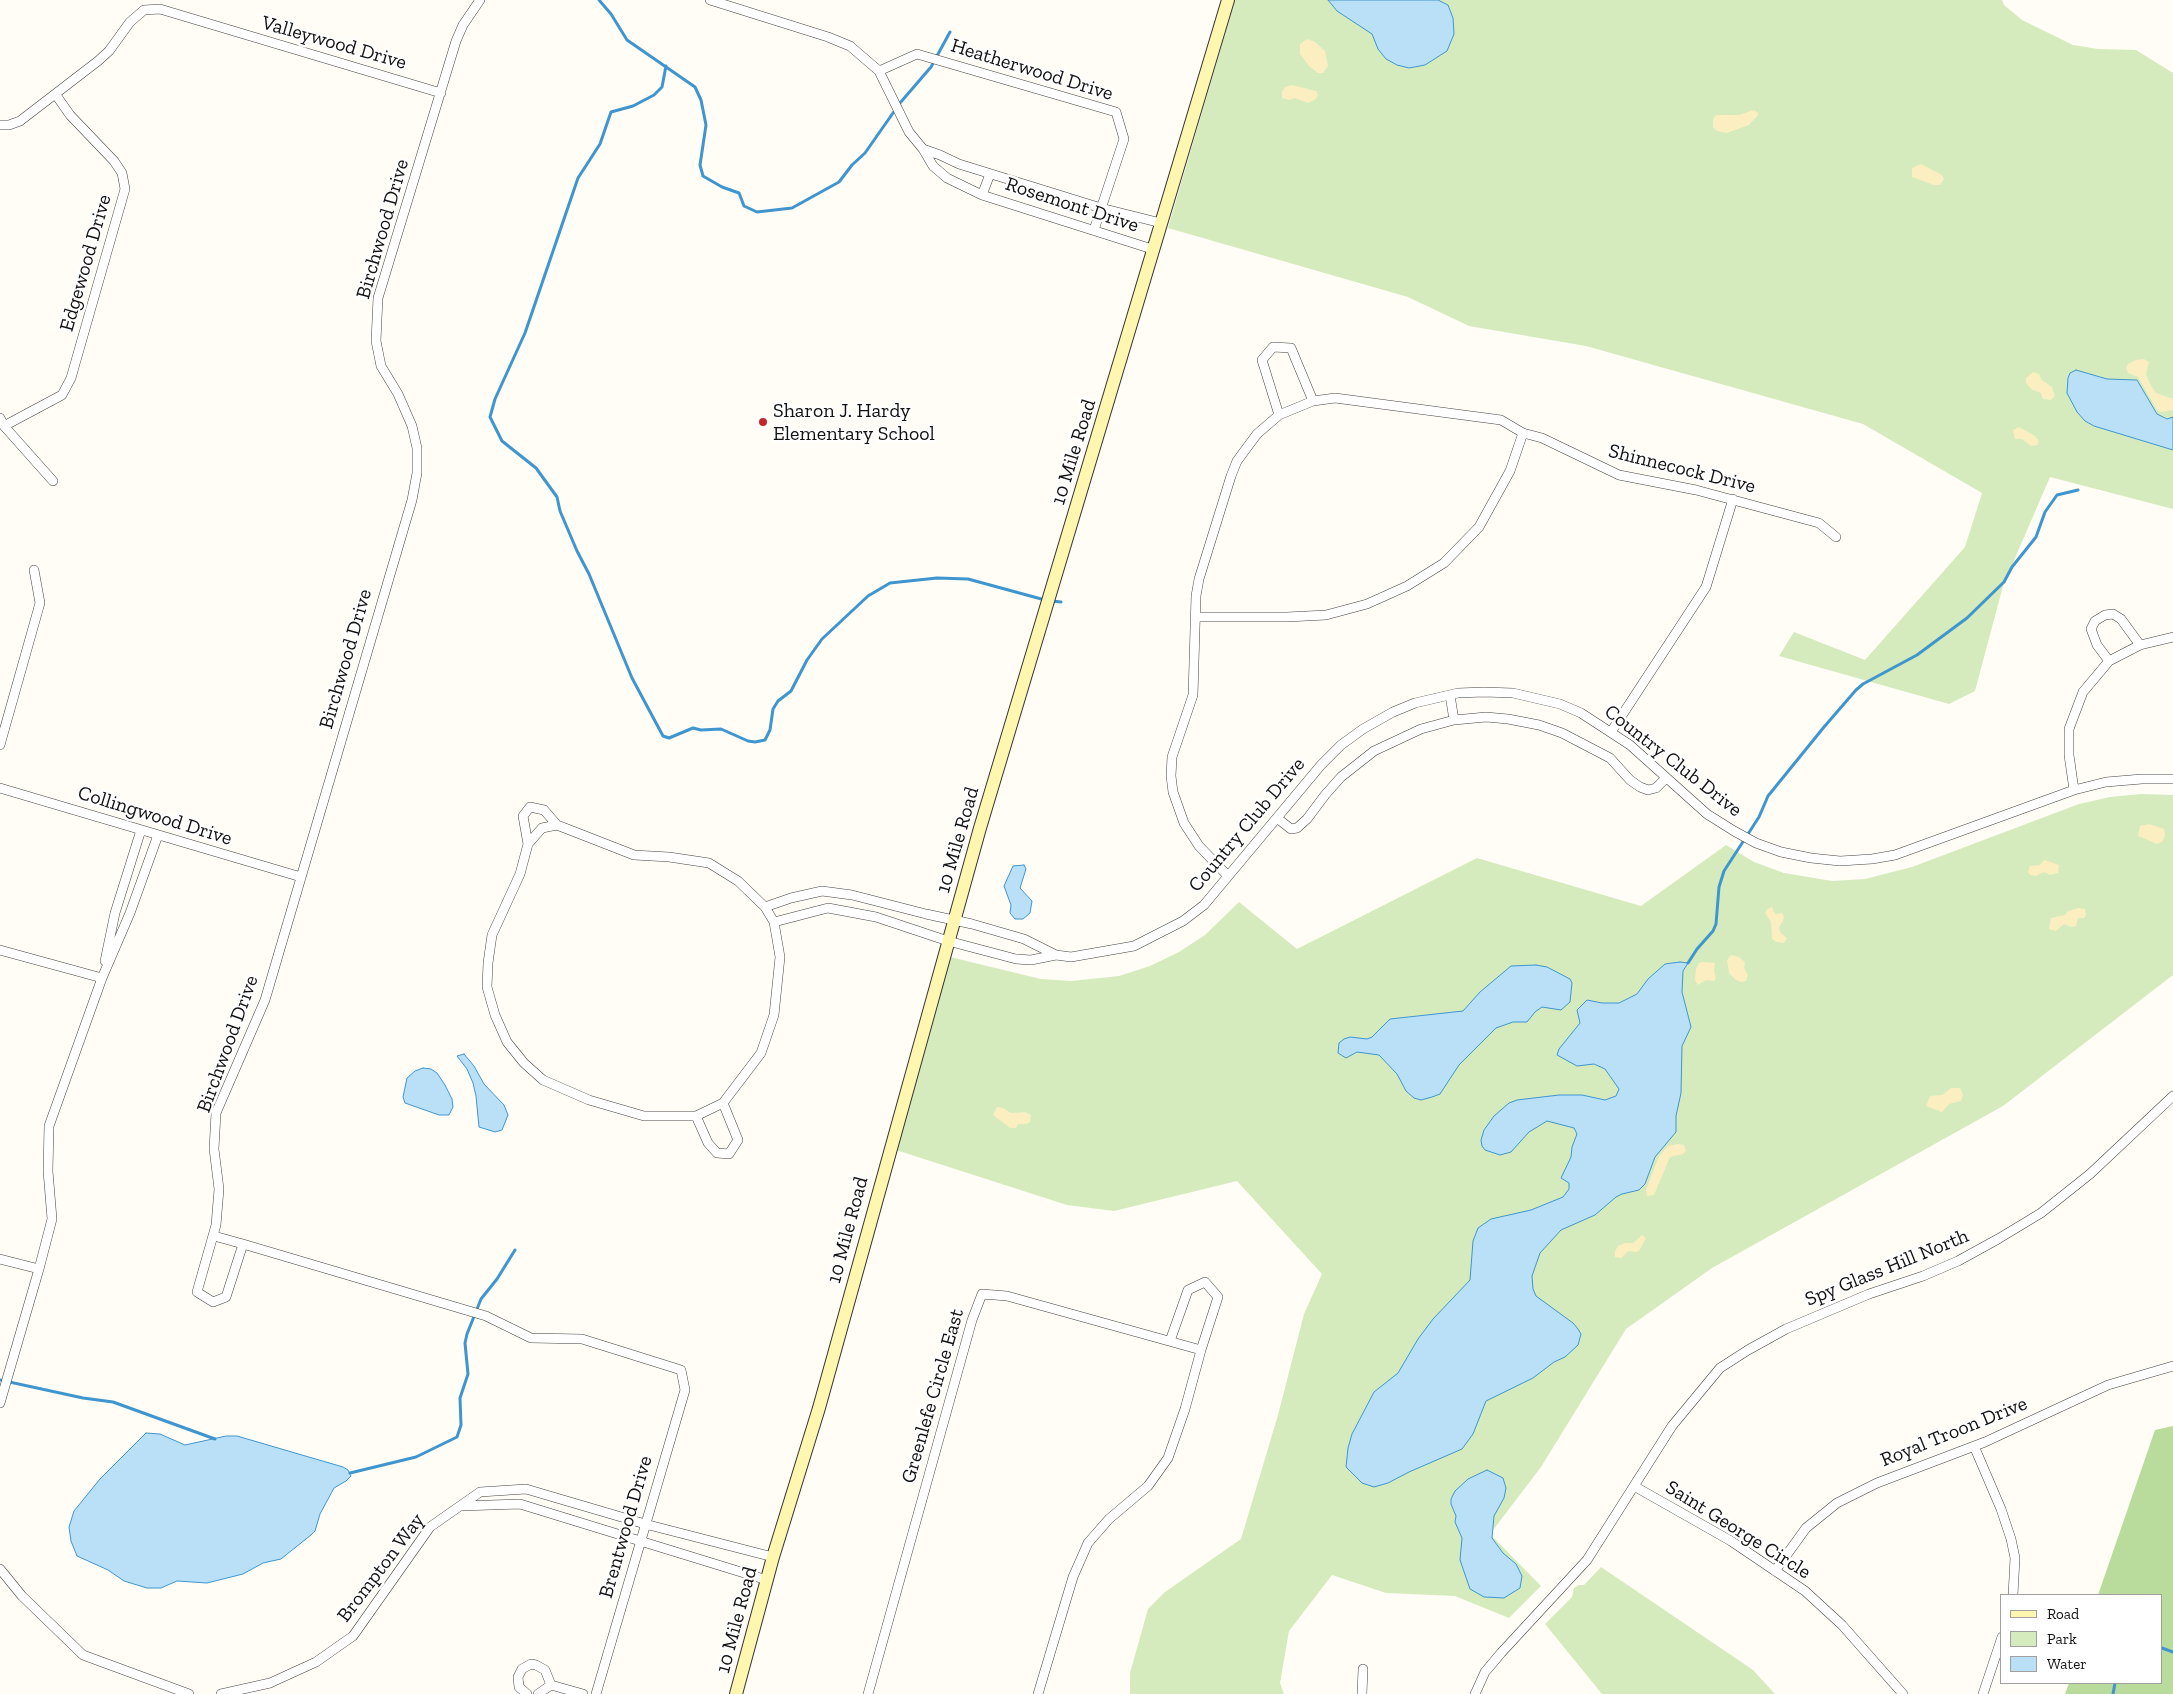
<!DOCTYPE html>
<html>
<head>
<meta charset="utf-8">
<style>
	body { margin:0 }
	#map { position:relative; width:2173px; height:1694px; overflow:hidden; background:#fffdf5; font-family:"Zilla Slab",serif }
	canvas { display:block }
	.legend { position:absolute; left:2000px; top:1594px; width:162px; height:90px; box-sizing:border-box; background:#fff; border:1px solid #a0a0a0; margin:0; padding:6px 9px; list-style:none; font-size:15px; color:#111 }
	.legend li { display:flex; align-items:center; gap:10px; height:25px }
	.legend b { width:25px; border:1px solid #a0a0a0 }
</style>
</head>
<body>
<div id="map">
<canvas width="2173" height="1694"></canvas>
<ul class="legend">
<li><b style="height:6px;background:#fff6b0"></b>Road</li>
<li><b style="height:14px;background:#d5ebbd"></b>Park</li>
<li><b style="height:14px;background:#b9e0f7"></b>Water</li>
</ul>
</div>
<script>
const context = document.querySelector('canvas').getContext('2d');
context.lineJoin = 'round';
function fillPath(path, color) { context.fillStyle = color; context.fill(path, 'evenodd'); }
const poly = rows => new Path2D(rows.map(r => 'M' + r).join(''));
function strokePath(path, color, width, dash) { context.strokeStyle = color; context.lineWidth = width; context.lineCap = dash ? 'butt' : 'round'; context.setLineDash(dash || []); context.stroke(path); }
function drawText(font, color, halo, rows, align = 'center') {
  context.font = font + ' "Zilla Slab",serif'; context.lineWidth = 5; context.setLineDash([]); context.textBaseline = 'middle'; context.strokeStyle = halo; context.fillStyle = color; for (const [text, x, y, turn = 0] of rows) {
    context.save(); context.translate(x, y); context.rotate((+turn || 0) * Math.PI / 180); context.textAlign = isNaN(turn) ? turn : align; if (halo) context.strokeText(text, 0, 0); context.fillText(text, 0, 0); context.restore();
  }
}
fillPath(poly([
	[1235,0,2002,0,2004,5,2022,20,2073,45,2098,49,2136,50,2173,73,2173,509,2050,477,2003,586,1975,691,1949,704,1779,656,1794,632,1865,660,1965,547,1982,493,1863,424,1586,346,1469,326,1408,297,1168,228],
	[2141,794,2173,795,2173,975,2003,1106,1712,1268,1626,1329,1541,1467,1490,1534,1541,1586,1509,1618,1455,1596,1386,1593,1332,1575,1289,1631,1280,1683,1284,1694,1130,1694,1130,1673,1148,1609,1165,1592,1241,1539,1278,1415,1304,1314,1322,1274,1237,1181,1114,1211,1067,1205,896,1150,950,957,1041,979,1071,981,1119,976,1150,966,1179,952,1205,935,1239,902,1297,949,1477,858,1641,906,1726,845,1754,862,1784,873,1832,881,1865,879,1912,867,2079,804,2110,797],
	[1601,1567,1753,1670,1775,1694,1602,1694,1545,1624,1572,1597,1574,1588,1579,1585,1584,1585]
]), '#d5ebbd');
fillPath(poly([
	[2173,1426,2173,1694,2065,1694,2069,1683,2162,1683,2162,1595,2098,1595,2155,1430]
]), '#b9dc9c');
fillPath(poly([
	[1307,39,1315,42,1325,51,1328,66,1323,73,1318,73,1309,66,1300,54,1300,44],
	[1292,85,1316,91,1318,95,1316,99,1308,103,1295,98,1289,100,1282,98,1282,92,1285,87],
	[1754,110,1758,113,1758,115,1749,125,1727,133,1717,131,1713,127,1713,119,1716,115,1739,115],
	[1921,164,1942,175,1944,179,1940,185,1934,185,1912,177,1912,168],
	[2136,360,2144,359,2149,362,2146,374,2150,384,2156,393,2173,399,2173,410,2161,412,2157,410,2138,377,2128,373,2126,368,2128,364],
	[2033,372,2039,374,2042,380,2052,387,2055,396,2051,400,2043,399,2040,392,2032,390,2026,383,2026,378],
	[2019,427,2035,436,2039,441,2037,445,2031,446,2022,439,2015,439,2013,430],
	[2149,824,2164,829,2165,836,2162,842,2157,844,2138,836,2140,826],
	[2044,860,2059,865,2058,873,2050,875,2044,872,2036,876,2030,875,2028,872,2030,866,2040,865],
	[1772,907,1775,914,1782,913,1784,916,1783,921,1779,927,1780,932,1787,938,1784,943,1776,942,1772,939,1771,922,1765,913,1767,909],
	[2079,908,2085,909,2086,915,2084,918,2078,918,2076,926,2071,927,2064,924,2056,931,2049,929,2051,918,2065,915,2068,911],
	[1731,955,1739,957,1745,962,1744,968,1748,975,1746,981,1741,982,1736,980,1729,973,1727,960],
	[1702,962,1715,963,1714,971,1716,978,1714,981,1706,980,1698,985,1695,980,1696,969,1699,963],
	[1951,1088,1960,1088,1963,1095,1961,1101,1949,1104,1942,1112,1926,1106,1930,1096,1942,1095],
	[997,1107,1003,1108,1011,1113,1025,1112,1031,1115,1030,1122,1026,1124,1018,1124,1016,1128,1010,1128,993,1115],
	[1678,1144,1684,1145,1686,1151,1683,1154,1670,1157,1654,1195,1647,1196,1646,1190,1659,1156,1668,1146],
	[1642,1235,1646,1238,1639,1251,1636,1252,1628,1251,1622,1258,1615,1257,1615,1251,1618,1246,1625,1243,1633,1243]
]), '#fbeec1');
const water = poly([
	[1328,0,1438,0,1448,5,1453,18,1454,34,1447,51,1425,65,1409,68,1397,65,1386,59,1378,49,1372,34,1337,11,1328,0],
	[2076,370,2107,379,2137,380,2157,414,2167,419,2173,417,2173,450,2094,426,2085,421,2077,412,2067,393,2068,378,2070,373,2076,370],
	[1024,865,1026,869,1020,888,1032,901,1030,913,1023,919,1015,919,1010,913,1011,905,1004,886,1013,866,1024,865],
	[1680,962,1688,963,1683,971,1682,992,1691,1027,1682,1046,1681,1093,1676,1116,1676,1132,1655,1157,1645,1184,1639,1190,1622,1194,1616,1197,1595,1215,1561,1230,1540,1253,1532,1276,1533,1289,1536,1296,1573,1323,1578,1329,1581,1334,1578,1345,1565,1357,1554,1362,1533,1378,1486,1401,1473,1434,1462,1449,1409,1472,1388,1483,1374,1487,1362,1483,1346,1467,1348,1448,1352,1434,1374,1392,1398,1373,1418,1339,1433,1319,1470,1280,1473,1241,1478,1228,1491,1219,1531,1210,1563,1197,1569,1189,1569,1183,1561,1178,1571,1157,1572,1147,1577,1134,1574,1128,1547,1121,1529,1132,1511,1152,1500,1155,1485,1150,1482,1146,1481,1140,1484,1130,1494,1116,1509,1103,1517,1100,1559,1095,1582,1095,1605,1100,1616,1096,1619,1089,1605,1069,1594,1064,1577,1066,1557,1055,1559,1049,1580,1023,1577,1010,1587,1000,1602,1003,1619,1003,1637,994,1648,979,1665,964,1680,962],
	[1536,965,1547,967,1570,979,1572,983,1570,1002,1561,1010,1542,1007,1535,1012,1527,1022,1513,1022,1496,1028,1459,1065,1440,1094,1432,1097,1421,1100,1414,1098,1406,1091,1397,1074,1379,1055,1357,1052,1346,1058,1338,1053,1339,1043,1344,1039,1350,1037,1367,1039,1372,1037,1390,1019,1463,1011,1480,992,1511,966,1536,965],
	[464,1054,474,1066,484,1084,504,1105,508,1115,502,1130,495,1132,479,1127,476,1096,473,1083,467,1069,457,1056,464,1054],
	[423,1068,431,1069,437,1073,445,1085,452,1099,453,1107,449,1115,439,1115,405,1103,403,1097,407,1078,415,1071,423,1068],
	[146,1433,160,1434,185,1445,226,1436,237,1436,343,1467,348,1470,351,1476,346,1481,334,1488,320,1514,315,1531,311,1535,281,1559,263,1563,243,1574,207,1583,177,1581,161,1588,147,1588,124,1581,108,1570,77,1556,71,1541,69,1527,74,1511,100,1479,146,1433],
	[1487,1470,1503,1478,1506,1488,1504,1498,1494,1516,1492,1538,1503,1553,1516,1564,1522,1576,1520,1588,1504,1598,1484,1597,1470,1589,1460,1560,1462,1538,1455,1522,1456,1516,1451,1504,1451,1499,1455,1491,1468,1479,1487,1470]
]);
fillPath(water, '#b9e0f7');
strokePath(water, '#3f96cf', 1);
strokePath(poly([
	[599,0,611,14,627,40,695,87,701,100,706,125,700,165,703,176,722,187,739,193,744,206,757,212,792,208,839,182,852,165,865,153,900,103,931,67,950,32],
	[666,66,662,87,654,95,633,106,611,112,600,144,578,178,525,333,495,399,490,417,502,441,536,468,557,497,560,511,577,551,589,574,632,678,663,736,669,738,693,728,701,730,721,729,748,741,755,742,765,740,770,730,773,709,778,701,791,691,807,660,822,639,868,596,890,583,937,578,968,579,1045,600],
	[1052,601,1061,602],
	[1688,963,1697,949,1713,931,1716,924,1719,887,1724,871,1759,817,1768,796,1824,727,1856,690,1863,684,1917,655,1967,618,2004,582,2012,567,2036,537,2045,512,2057,495,2078,490],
	[0,1380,83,1398,113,1402,215,1439],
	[350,1473,416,1457,457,1437,461,1425,460,1398,468,1374,465,1343,467,1334,481,1299,497,1279,515,1250],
	[2162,1648,2173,1652],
	[2113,1694,2115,1683]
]), '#3f96cf', 3);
const minor = poly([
	[480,0,463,25,456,41,378,298,376,341,381,366,398,394,412,426,417,448,417,473,412,500,265,1000,216,1113,214,1149,219,1189,216,1225,197,1292,213,1302,226,1297,243,1244,486,1316,531,1338,582,1339,681,1370,685,1390,596,1694],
	[710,0,828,37,850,46,879,71,909,132,923,149,933,166,947,178,982,195,1152,249],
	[879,71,917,54,1116,112,1124,139,1094,230],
	[0,125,9,125,20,121,98,61,109,51,130,22,144,10,160,9,180,15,441,93],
	[923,149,940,155,959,164,1101,208,1161,223],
	[982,195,990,174],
	[1279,415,1262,360,1273,347,1291,348,1313,401],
	[0,418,4,426,53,481],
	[4,426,62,395,71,378,125,189,122,173,114,161,70,115,56,95],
	[1196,617,1287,617,1326,615,1367,604,1407,586,1444,563,1479,527,1510,471,1523,433],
	[2109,661,2097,645,2091,629,2095,621,2105,615,2113,614,2121,619,2140,645],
	[1454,720,1486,717,1508,719,1539,725,1562,733,1610,758,1630,780,1640,787,1648,790,1656,788,1666,778],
	[1611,732,1706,587,1733,499],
	[0,745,40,603,34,570],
	[0,788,301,877],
	[2074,790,2069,755,2069,729,2083,692,2109,661,2140,645,2173,637],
	[1277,818,1291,829,1297,828,1307,819,1325,795,1341,777,1374,751,1421,729,1454,720,1450,695],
	[557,825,634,855,669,857,709,863,738,881,765,907,774,922,780,957,774,1015,761,1053,723,1103,696,1116,644,1116,589,1100,543,1080,524,1063,507,1042,495,1015,487,987,488,963,492,935,520,874,528,844,542,828,557,825],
	[528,844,523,816,530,807,544,810,557,825],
	[1228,876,1199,846,1184,823,1173,792,1171,776,1172,757,1193,695,1196,596,1199,579,1231,476,1237,461,1257,434,1279,415,1313,401,1335,398,1501,420,1523,433,1542,438,1619,475,1696,490,1819,523,1836,537],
	[765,907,791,898,822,891,852,895,926,914,972,924,1024,939,1056,955],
	[774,922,828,908,876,917,948,941,1016,959,1031,960,1056,955,1071,957,1134,946,1183,921,1204,905,1321,765,1341,745,1363,729,1393,712,1415,703,1458,693,1484,692,1513,693,1560,704,1581,713,1630,745,1707,814,1734,831,1756,843,1781,852,1811,858,1840,861,1872,859,1895,855,2074,790,2106,782,2142,779,2173,779],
	[0,950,102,978],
	[105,961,115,913,141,830],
	[696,1116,708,1143,717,1153,729,1154,738,1140,723,1103],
	[214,1236,243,1244],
	[0,1259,39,1269],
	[1170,1341,1188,1290,1205,1282,1218,1297,1201,1350],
	[0,1403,39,1269,52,1219,48,1171,49,1126,102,978,130,913,158,835],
	[1974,1446,2001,1509,2011,1539,2015,1558,2013,1595],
	[1634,1486,1731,1541,1805,1591,1842,1625,1903,1694],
	[461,1506,520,1504,767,1580],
	[0,1569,22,1596,83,1655,189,1694],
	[1775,1571,1806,1528,1837,1503,1877,1483,1985,1442,2108,1385,2173,1366],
	[551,1685,583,1694],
	[221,1694,270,1683,316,1662,353,1636,430,1527,480,1492,526,1489,645,1524,773,1557],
	[527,1694,519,1687,518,1677,522,1669,531,1664,536,1665,545,1670,551,1685,538,1694],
	[868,1694,972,1320,982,1294,1007,1296,1201,1350,1185,1409,1168,1458,1148,1486,1109,1519,1088,1543,1073,1577,1038,1694],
	[1362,1694,1363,1669],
	[1475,1694,1485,1672,1501,1653,1587,1560,1672,1426,1720,1368,1748,1350,1786,1329,1869,1294,1923,1276,1958,1261,1998,1239,2041,1213,2090,1174,2173,1096],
	[1983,1694,2002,1637]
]);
const secondary = poly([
	[736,1694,773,1557,819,1408,980,828,1228,0]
]);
strokePath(minor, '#444', 10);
strokePath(secondary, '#333', 14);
strokePath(minor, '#fff', 9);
strokePath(secondary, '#fff6b0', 12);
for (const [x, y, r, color] of [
	[763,422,5,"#c4262e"]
]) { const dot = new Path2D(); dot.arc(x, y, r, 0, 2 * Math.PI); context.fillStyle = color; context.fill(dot); strokePath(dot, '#fff', 2); }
drawText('20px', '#111', '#fff', [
	["Valleywood Drive",334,43,16],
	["Heatherwood Drive",1032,70,17],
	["Rosemont Drive",1072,205,18],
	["Birchwood Drive",383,229,-74],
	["Edgewood Drive",86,263,-74],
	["10 Mile Road",1074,452,-73],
	["Shinnecock Drive",1682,469,14],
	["Birchwood Drive",346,659,-74],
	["Country Club Drive",1673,761,38],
	["Collingwood Drive",155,816,17],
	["Country Club Drive",1247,825,-50],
	["10 Mile Road",958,840,-74],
	["Birchwood Drive",228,1044,-70],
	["10 Mile Road",848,1230,-75],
	["Spy Glass Hill North",1887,1268,-22],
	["Greenlefe Circle East",933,1396,-74],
	["Royal Troon Drive",1954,1432,-22],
	["Brentwood Drive",626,1527,-74],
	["Saint George Circle",1738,1530,32],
	["Brompton Way",381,1568,-53],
	["10 Mile Road",737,1620,-75]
]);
drawText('20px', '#111', '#fff', [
	["Sharon J. Hardy",773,411],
	["Elementary School",773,434]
], 'left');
</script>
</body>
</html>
